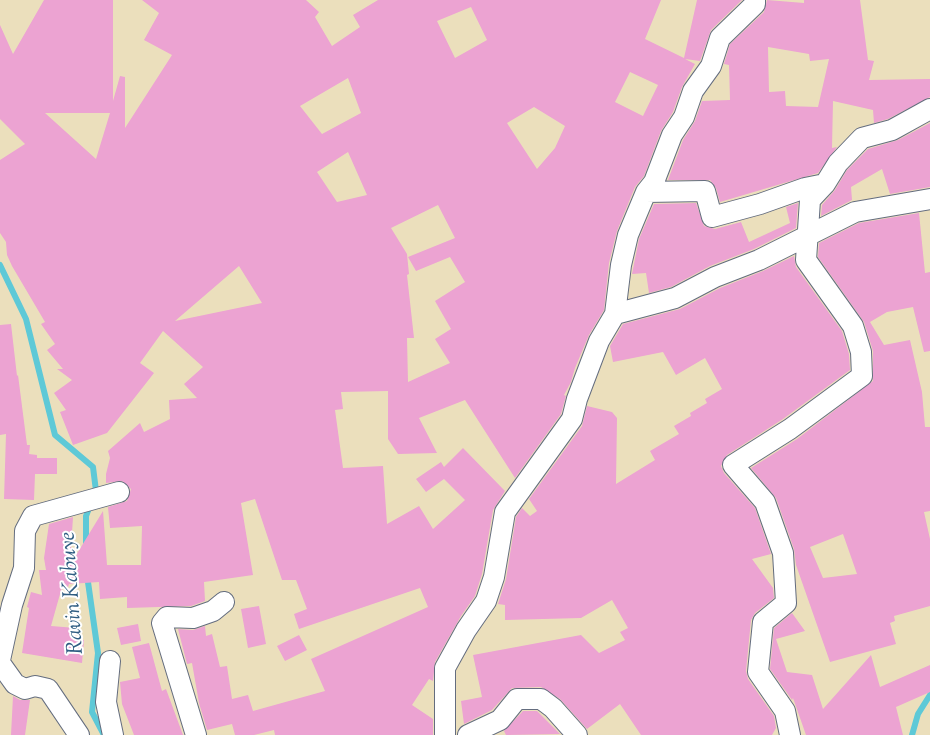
<!DOCTYPE html>
<html>
<head>
<meta charset="utf-8">
<style>
	body { margin:0 }
	canvas { display:block; background:#ebdfbc }
</style>
</head>
<body>
<canvas width="930" height="735"></canvas>
<script>
const context = document.querySelector('canvas').getContext('2d');
context.lineJoin = 'round';
const poly = rows => new Path2D(rows.map(r => 'M' + r).join(''));
function strokePath(path, color, width, dash) { context.strokeStyle = color; context.lineWidth = width; context.lineCap = dash ? 'butt' : 'round'; context.setLineDash(dash || []); context.stroke(path); }
function fillPath(path, color) { context.fillStyle = color; context.fill(path, 'evenodd'); }
function drawText(font, color, halo, rows, align = 'center') {
  context.font = font + ' "Sorts Mill Goudy",serif'; context.lineWidth = 4; context.setLineDash([]); context.textBaseline = 'middle'; context.strokeStyle = halo; context.fillStyle = color; for (const [text, x, y, turn = 0] of rows) {
    context.save(); context.translate(x, y); context.rotate((+turn || 0) * Math.PI / 180); context.textAlign = isNaN(turn) ? turn : align; if (halo) context.strokeText(text, 0, 0); context.fillText(text, 0, 0); context.restore();
  }
}
strokePath(poly([
	[0,265,26,319,55,435,93,467,96,491,86,516,86,547],
	[87,575,98,653,92,712,104,735],
	[912,735,918,714,930,695]
]), '#5ec9d7', 6);
fillPath(poly([
	[44,0,113,0,113,101,120,76,125,77,125,128,172,55,144,40,159,13,142,0,306,0,319,12,315,17,332,46,360,27,353,15,378,0,661,0,645,39,684,58,697,0,742,0,711,30,700,61,685,59,695,64,682,87,673,112,661,131,644,176,635,187,617,231,609,263,604,310,589,335,575,368,571,382,564,395,566,396,561,414,515,478,465,400,419,418,437,453,398,454,388,439,388,391,341,392,343,409,335,410,343,468,383,466,387,524,419,506,433,529,465,500,444,479,426,492,416,479,441,462,444,467,463,448,505,491,493,510,482,574,475,596,461,616,435,662,433,681,429,679,412,705,433,719,433,735,275,735,274,730,254,735,235,735,232,724,207,730,199,703,192,663,187,664,178,629,193,630,205,626,206,636,212,634,220,667,227,666,232,699,248,695,253,711,325,691,311,659,428,607,420,588,299,629,294,614,307,609,296,580,282,580,255,499,241,503,253,575,204,582,205,601,191,606,127,608,127,597,100,599,99,582,69,584,68,587,62,587,51,626,76,628,75,640,84,640,82,663,22,653,29,608,27,607,31,592,42,595,39,570,46,570,44,558,49,524,73,517,70,565,103,511,107,565,141,565,142,526,110,528,108,507,127,501,131,489,122,481,106,483,106,474,110,458,108,451,140,423,144,432,170,419,169,400,197,398,184,384,203,367,163,331,140,363,154,373,107,433,73,445,60,412,66,410,54,393,72,380,57,369,63,369,47,350,55,344,41,324,45,322,12,266,7,255,6,242,0,233,0,160,25,144,0,119,0,25,13,54],
	[471,7,487,40,455,58,437,21],
	[630,72,658,85,643,116,615,102],
	[348,78,361,113,322,134,300,106],
	[534,107,565,126,555,148,537,169,507,123],
	[45,113,110,113,96,159],
	[348,152,367,195,337,202,317,172],
	[438,205,455,238,408,257,416,271,450,257,465,282,435,301,451,329,435,339,450,363,408,382,407,338,414,338,407,275,409,274,407,254,391,228],
	[239,266,262,303,175,321],
	[767,0,804,3,804,0,860,0,868,60,874,61,869,80,930,79,930,97,888,119,874,123,873,110,833,101,832,148,837,147,818,173,720,202,716,188,710,180,668,180,683,140,695,121,702,101,730,100,729,65,724,64,730,44,764,12],
	[768,47,809,54,810,61,829,59,818,107,786,106,785,91,769,92],
	[930,123,930,187,890,194,882,169,851,187,852,200,821,216,822,205,835,190,847,170,868,149,898,140],
	[696,203,704,226,715,229,741,222,749,242,790,223,786,207,798,203,796,228,754,249,710,266,671,287,649,293,646,273,632,274,639,239,654,204],
	[919,213,925,273,930,272,930,351,924,352,913,307,887,312,870,322,884,345,910,340,922,392,925,427,930,427,930,511,924,512,930,539,930,606,894,616,895,621,890,623,896,644,830,662,796,565,794,549,776,498,751,468,797,439,873,381,873,351,864,322,818,257,819,243,859,223],
	[843,534,857,574,823,578,810,547],
	[794,256,796,267,842,331,849,354,850,370,783,419,727,455,721,466,724,473,755,508,771,554,752,559,773,588,774,598,755,613,751,620,746,671,748,679,774,716,776,728,772,735,641,735,620,704,587,729,560,699,541,687,512,688,492,710,464,724,461,701,482,697,473,655,581,635,599,653,625,640,620,632,628,628,612,600,581,618,505,620,505,605,498,604,506,579,516,517,522,508,530,516,537,511,529,499,582,426,587,406,612,412,617,418,616,484,655,460,650,451,679,434,674,426,691,416,690,413,707,403,705,399,722,389,705,358,676,375,663,352,613,362,610,346,623,324,680,309,720,288,763,271],
	[11,324,17,376,18,375,27,445,30,445,29,454,37,455,37,458,57,458,57,474,35,474,34,500,4,499,6,434,0,435,0,325],
	[259,606,266,644,248,648,241,609],
	[792,613,805,631,776,639,787,672,812,675,823,709,871,655,880,687,930,665,930,692,896,707,903,735,806,735,793,698,792,700,770,669,774,628],
	[138,624,141,641,121,645,117,628],
	[299,635,307,650,285,661,277,646],
	[149,643,162,691,166,689,183,735,134,735,122,704,120,682,140,678,132,647],
	[13,696,20,700,30,700,25,735,11,735],
	[523,711,537,711,560,734,506,735,504,731]
]), '#eca3d2');
const street = poly([
	[646,192,705,191,712,217,760,204,805,188,825,184,838,163,862,138,892,130,930,109],
	[615,314,675,298,715,277,759,260,855,212,930,199],
	[0,660,12,605,24,568,25,531,33,516,119,492],
	[110,661,106,702,113,735],
	[0,663,15,684,25,689,35,686,48,689,79,735],
	[196,735,162,623,167,617,193,618,213,611,224,602],
	[445,735,445,668,466,630,486,601,494,577,505,512,572,419,577,399,599,341,615,314,621,265,628,235,646,192,654,182,672,135,684,117,693,91,711,66,720,38,755,4,755,0],
	[468,735,500,720,517,699,541,699,553,708,577,735],
	[790,735,785,711,758,672,763,622,786,603,783,553,765,502,733,465,790,429,862,376,861,352,853,326,806,260,810,200,825,184]
]);
strokePath(street, '#646d7f', 22);
strokePath(street, '#fff', 20);
drawText('italic 22px', '#2f5d82', '#fff', [
	["Ravin Kabuye",74,593,-94]
]);
</script>
</body>
</html>
